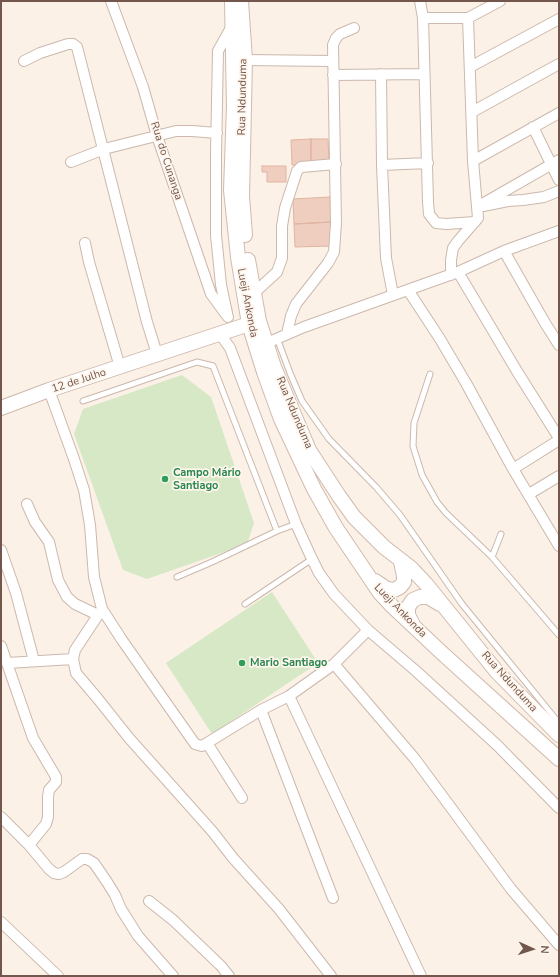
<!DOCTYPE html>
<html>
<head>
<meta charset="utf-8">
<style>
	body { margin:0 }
	#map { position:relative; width:560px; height:977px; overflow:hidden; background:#fbf1e6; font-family:"Nunito Sans",sans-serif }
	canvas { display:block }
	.frame { position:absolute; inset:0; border:2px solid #73574c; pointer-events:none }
	.north { position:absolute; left:512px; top:929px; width:40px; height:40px; -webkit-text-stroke:3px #fef5ec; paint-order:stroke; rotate:93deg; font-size:11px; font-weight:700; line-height:16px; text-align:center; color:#73574c }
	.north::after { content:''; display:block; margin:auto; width:14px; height:18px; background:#73574c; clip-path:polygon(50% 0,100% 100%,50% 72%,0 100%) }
</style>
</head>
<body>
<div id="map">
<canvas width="560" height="977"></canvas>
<div class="frame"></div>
<div class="north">N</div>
</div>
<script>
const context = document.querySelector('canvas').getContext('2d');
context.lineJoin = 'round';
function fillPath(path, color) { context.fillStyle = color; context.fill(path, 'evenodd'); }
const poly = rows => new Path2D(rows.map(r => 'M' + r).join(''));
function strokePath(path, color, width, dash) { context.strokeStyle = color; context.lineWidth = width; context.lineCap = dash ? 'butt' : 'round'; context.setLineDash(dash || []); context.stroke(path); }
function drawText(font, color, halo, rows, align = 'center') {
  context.font = font + ' "Nunito Sans",sans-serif'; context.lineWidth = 3.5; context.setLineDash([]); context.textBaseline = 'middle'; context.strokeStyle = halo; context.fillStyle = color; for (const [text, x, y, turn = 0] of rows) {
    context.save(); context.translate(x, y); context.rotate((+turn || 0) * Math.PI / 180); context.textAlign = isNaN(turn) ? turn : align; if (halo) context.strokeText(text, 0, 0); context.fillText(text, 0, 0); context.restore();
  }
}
fillPath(poly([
	[182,375,211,397,254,523,247,544,147,579,123,570,74,434,83,409],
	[272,592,318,663,212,734,166,663]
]), '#d6e8c5');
const building = poly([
	[311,139,328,139,329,163,311,164,311,139],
	[311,139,311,164,292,165,291,140,311,139],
	[262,166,286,166,286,182,267,182,267,172,262,172,262,166],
	[330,197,331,222,294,224,293,199,330,197],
	[331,222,332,246,295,247,294,224,331,222]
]);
fillPath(building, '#efcebf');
strokePath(building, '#e1b3a1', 1);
const lane = poly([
	[277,338,290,373,302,401,329,439,376,487,400,515,462,604,559,723],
	[430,374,414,423,413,446,422,475,437,502,446,513,492,557,559,635],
	[83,401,197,362,213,366,277,531],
	[492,557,501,534],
	[177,577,212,562,277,531,296,524],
	[245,604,312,559]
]);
const street = poly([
	[111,1,143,87,157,136,211,294,228,317],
	[420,1,423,18,428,202,429,214,436,223,446,224,475,222],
	[423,18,468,18,500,1],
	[245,60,333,61],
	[24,61,40,53,68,44,73,44,77,47,147,322,157,354],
	[470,67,559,19],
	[381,74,382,165,386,258,393,295],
	[333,75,424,74],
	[472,112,559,64],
	[533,127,559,180],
	[473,161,559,113],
	[71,162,104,149,176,131,192,131,217,133],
	[382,165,428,163],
	[483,206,508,201,523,200,544,197,559,191],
	[477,207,559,160],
	[85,243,89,262,120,367],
	[504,251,545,323,559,345],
	[458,272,518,373,559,438],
	[451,275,451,260,453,248,458,241,478,218,473,161,468,18],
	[408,290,440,339,466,383,513,469,559,546],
	[254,293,277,272,282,258,282,226,285,208,297,171,301,167,336,164],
	[227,313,221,285,216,235,216,154,218,51,232,26],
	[220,334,230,348,296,524,312,559,319,573,334,594,368,630,416,671,497,745,559,808],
	[287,334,291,316,296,304,328,263,334,252,336,223,333,45,336,38,340,34,354,28],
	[267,343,304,327,458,272,504,251,559,231],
	[49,390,74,459,84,490,90,525,94,577,102,609,122,640,195,744,202,746,261,710,289,696,334,664,368,630],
	[513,469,559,440],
	[529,494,559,476],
	[27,504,35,522,49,542,58,580,67,597,75,604,98,615],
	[1,550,16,593,34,661],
	[102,609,75,650,73,659,76,673,98,699,129,738,212,831,233,858,279,909,331,976],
	[1,646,33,738,56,777,56,782,49,790,48,797,48,817,46,824,29,845],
	[7,663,73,659],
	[334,664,415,759,511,889,559,945],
	[289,696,421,976],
	[261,710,333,898],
	[207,743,242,798],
	[1,817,29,845,49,869,54,873,59,874,64,872,82,859,87,859,94,863,107,882,115,895,121,909,138,936,173,976],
	[149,901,173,920,221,966,229,976],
	[1,922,58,976]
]);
const secondary = poly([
	[232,1,234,106,231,190,238,257,249,324,264,372,281,419,314,489,336,528,380,593,392,606,442,653,559,759],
	[241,1,245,60,242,196,245,235],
	[248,260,259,321,274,367,309,450,339,496,354,517,384,547,411,568,426,584,497,672,559,735],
	[1,408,49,390,249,324],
	[375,581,387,589,394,590,400,587,404,582,404,576,401,562],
	[413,625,408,615,408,607,413,600,420,597,428,597,440,604]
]);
strokePath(lane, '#ccb8ad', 7);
strokePath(street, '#ccb8ad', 12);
strokePath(secondary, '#d1baad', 16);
strokePath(lane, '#fff', 5);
strokePath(street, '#fff', 10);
strokePath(secondary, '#fff', 14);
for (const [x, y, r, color] of [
	[165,479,4,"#2e9e5b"],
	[242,663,4,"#2e9e5b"]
]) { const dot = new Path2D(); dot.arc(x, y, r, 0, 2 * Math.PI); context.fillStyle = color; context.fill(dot); strokePath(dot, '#fef5ec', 1.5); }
drawText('11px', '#73574c', '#fef5ec', [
	["Rua Ndunduma",243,97,-89],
	["Rua do Cunanga",166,161,72],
	["Lueji Ankonda",247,303,79],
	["12 de Julho",79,381,-18],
	["Rua Ndunduma",294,413,67],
	["Lueji Ankonda",400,611,46],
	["Rua Ndunduma",509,682,48]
]);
drawText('bold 11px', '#27864d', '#fef5ec', [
	["Campo Mário",173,473],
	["Santiago",173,486],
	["Mario Santiago",250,663]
], 'left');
</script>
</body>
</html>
